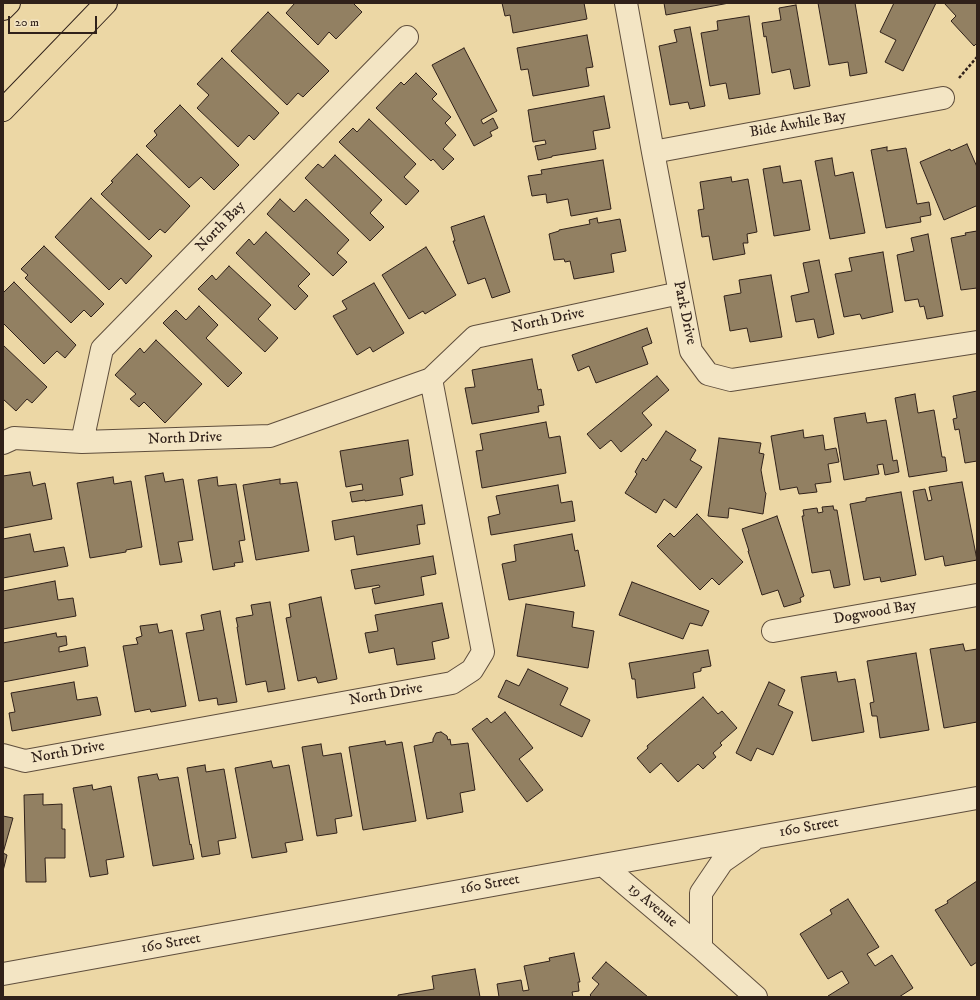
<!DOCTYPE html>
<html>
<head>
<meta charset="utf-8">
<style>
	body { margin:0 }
	#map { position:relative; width:980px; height:1000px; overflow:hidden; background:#ecd7a5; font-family:"IM FELL DW Pica",serif }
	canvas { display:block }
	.frame { position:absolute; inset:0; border:4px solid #30211a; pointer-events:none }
	.scale { position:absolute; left:8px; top:16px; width:89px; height:18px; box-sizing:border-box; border:2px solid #30211a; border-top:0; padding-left:5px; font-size:12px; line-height:14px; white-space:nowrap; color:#30211a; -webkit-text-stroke:3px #f3e5c4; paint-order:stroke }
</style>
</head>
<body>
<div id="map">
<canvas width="980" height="1000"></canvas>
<div class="frame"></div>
<div class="scale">20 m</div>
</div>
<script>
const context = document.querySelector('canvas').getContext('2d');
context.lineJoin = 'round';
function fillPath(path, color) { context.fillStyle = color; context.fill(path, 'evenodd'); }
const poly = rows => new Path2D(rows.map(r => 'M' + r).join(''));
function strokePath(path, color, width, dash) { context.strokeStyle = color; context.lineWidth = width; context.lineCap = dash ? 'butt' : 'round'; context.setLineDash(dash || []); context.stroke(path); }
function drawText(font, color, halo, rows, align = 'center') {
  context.font = font + ' "IM FELL DW Pica",serif'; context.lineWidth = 4; context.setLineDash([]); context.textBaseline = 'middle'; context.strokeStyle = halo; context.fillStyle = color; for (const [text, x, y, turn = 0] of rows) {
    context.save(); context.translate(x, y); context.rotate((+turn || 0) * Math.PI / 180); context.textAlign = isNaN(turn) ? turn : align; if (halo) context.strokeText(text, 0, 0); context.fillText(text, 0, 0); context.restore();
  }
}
const building = poly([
	[295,3,353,3,362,12,336,39,329,32,318,45,286,13,295,3],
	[502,3,584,3,587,19,513,33,510,15,505,16,502,3],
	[664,3,729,3,666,15,664,3],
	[818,3,855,3,867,73,850,76,848,62,829,65,818,3],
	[894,3,936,3,903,71,885,62,896,40,880,32,894,3],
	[944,3,977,3,977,43,974,46,951,21,956,16,944,3],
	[796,5,810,86,794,89,790,69,772,73,766,36,764,37,762,23,781,20,779,8,796,5],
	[268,12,329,71,303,97,298,93,287,105,231,51,268,12],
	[749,16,760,94,729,99,726,83,710,86,701,33,718,30,717,21,749,16],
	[690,27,705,106,690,109,688,102,670,105,659,46,677,42,674,30,690,27],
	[587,35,593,67,586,68,589,86,533,96,528,69,521,70,517,48,587,35],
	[464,48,497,111,481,120,483,124,493,118,498,128,490,132,492,136,474,146,432,65,464,48],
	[222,58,279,113,254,140,249,135,238,147,197,108,209,95,197,84,222,58],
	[416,73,437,94,432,99,451,117,445,123,456,135,443,149,454,159,443,170,433,159,431,161,376,108,401,82,404,85,416,73],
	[604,96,610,128,593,131,596,149,552,156,552,157,538,160,535,146,546,144,545,140,533,142,528,110,604,96],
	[180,105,239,165,214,190,201,177,189,188,146,146,157,135,154,131,180,105],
	[369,119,416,164,404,177,419,191,406,205,339,142,353,128,357,132,369,119],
	[967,144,977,167,977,207,976,206,944,220,920,162,950,149,951,151,967,144],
	[887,147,887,151,906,148,917,204,929,202,931,215,920,217,921,222,886,228,871,150,887,147],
	[137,154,190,206,165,233,160,229,149,240,101,194,113,182,111,181,137,154],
	[335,155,382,200,370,213,384,227,370,241,305,178,318,164,323,168,335,155],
	[832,158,835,176,853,172,865,233,830,239,815,161,832,158],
	[603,160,611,209,571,216,568,199,547,203,546,194,532,196,528,176,542,174,541,170,603,160],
	[780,166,783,183,801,180,810,230,774,236,763,169,780,166],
	[731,177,732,182,748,179,757,232,747,234,748,243,743,243,745,254,713,260,709,236,702,237,698,210,704,209,700,182,731,177],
	[91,198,152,256,126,284,121,278,109,290,55,237,91,198],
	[280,199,294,212,306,199,349,240,337,253,347,262,333,276,267,214,280,199],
	[484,216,510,292,492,298,485,278,468,284,453,241,455,241,451,227,484,216],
	[597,218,598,223,620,219,626,251,611,254,614,272,574,279,570,261,565,262,564,259,554,260,549,234,559,231,559,230,590,224,589,220,597,218],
	[977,231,977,288,961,290,951,238,966,235,965,233,977,231],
	[266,232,310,274,298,286,308,296,295,310,236,253,249,239,254,245,266,232],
	[928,234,943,316,927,319,924,306,920,307,918,299,905,301,897,255,914,251,911,238,928,234],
	[44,246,104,304,91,317,84,310,71,323,25,278,28,275,21,269,44,246],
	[426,247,456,295,425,314,423,311,409,319,382,275,426,247],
	[883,252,893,312,862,319,860,314,844,317,835,274,852,271,849,258,883,252],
	[819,260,834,334,818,338,814,319,796,322,791,296,809,292,803,263,819,260],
	[229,266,271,305,258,319,278,338,265,352,198,289,212,275,216,280,229,266],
	[771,275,782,337,750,342,747,328,730,331,724,296,741,293,739,280,771,275],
	[14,282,76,345,65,358,57,351,44,364,3,323,3,293,14,282],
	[374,283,404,333,373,352,370,347,357,355,333,316,347,309,342,301,374,283],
	[199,306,218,325,206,338,242,373,228,387,163,323,176,310,186,320,199,306],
	[647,328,652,343,642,347,648,364,596,383,589,366,578,371,572,355,647,328],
	[156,340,202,384,165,423,144,402,139,407,130,399,136,394,115,375,140,348,144,353,156,340],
	[3,345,47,387,32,403,27,399,16,411,3,399,3,345],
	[532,359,538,390,541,389,544,405,538,406,539,412,472,424,465,388,475,387,472,370,532,359],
	[657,376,669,390,642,413,652,425,621,452,611,440,600,449,587,434,657,376],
	[977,391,977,461,965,463,959,429,955,430,953,419,957,418,953,396,977,391],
	[915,394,918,413,934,410,942,457,945,457,947,471,909,477,895,398,915,394],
	[865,413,867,423,886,420,893,461,897,460,899,472,885,475,883,464,877,465,879,474,844,480,834,418,865,413],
	[546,422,549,438,560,436,566,473,482,488,476,451,483,450,480,434,546,422],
	[803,430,804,438,823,435,825,450,836,448,839,462,828,464,831,482,815,484,817,492,799,494,797,487,780,490,771,436,803,430],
	[666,431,696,450,690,460,702,467,676,508,664,499,656,513,625,493,637,474,635,472,643,458,646,461,666,431],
	[719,438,761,443,759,453,764,454,761,470,765,492,766,493,763,514,729,508,728,518,708,516,719,438],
	[408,440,413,475,400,478,403,495,365,501,365,500,352,502,350,492,363,490,362,484,346,487,340,451,408,440],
	[30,472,33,486,45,483,52,519,3,528,3,476,30,472],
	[163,473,165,482,183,479,193,540,178,542,182,562,160,565,145,476,163,473],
	[113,477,114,484,131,481,142,547,126,550,126,552,90,558,77,483,113,477],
	[217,477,218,486,236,484,245,540,239,541,243,562,234,563,235,566,213,570,198,480,217,477],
	[280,479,280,484,297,482,309,551,256,560,243,485,280,479],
	[962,482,977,560,945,566,943,556,925,560,913,491,925,489,928,501,932,500,929,487,962,482],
	[558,485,561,503,572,501,575,521,491,535,488,517,500,514,496,496,558,485],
	[901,492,916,575,881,582,880,577,864,580,850,504,866,501,866,498,901,492],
	[422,505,425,524,417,525,420,544,357,555,354,536,335,540,332,521,422,505],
	[833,506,834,510,837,510,850,585,834,588,830,570,812,573,802,516,804,516,803,510,817,508,818,513,823,512,822,507,833,506],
	[697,514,743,562,719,585,712,578,700,590,657,546,670,533,674,537,697,514],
	[777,516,804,596,800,598,801,602,784,607,778,590,762,595,748,551,749,551,742,529,777,516],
	[30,534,34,552,64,547,68,566,3,578,3,539,30,534],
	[572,534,575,551,578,550,585,586,509,600,502,564,516,561,514,545,572,534],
	[433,556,436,574,421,577,424,595,375,604,372,589,380,587,379,585,355,589,351,570,433,556],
	[55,581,58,600,73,598,76,616,3,629,3,591,55,581],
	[632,582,709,611,702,626,690,623,683,639,619,615,632,582],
	[321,597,337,679,318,683,316,677,298,681,286,618,291,617,289,604,321,597],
	[270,602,285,689,268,692,266,681,246,685,237,627,238,627,236,618,253,615,251,605,270,602],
	[442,603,449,638,432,642,435,659,397,665,394,648,369,653,365,633,378,631,375,615,442,603],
	[526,604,574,612,572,627,594,631,588,668,517,656,526,604],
	[220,611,237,702,218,705,217,698,199,701,186,633,204,630,201,615,220,611],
	[157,624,159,633,172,630,186,706,151,712,150,709,135,712,123,646,138,644,136,638,142,636,140,626,157,624],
	[56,633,57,637,66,636,67,645,59,647,59,652,85,647,88,666,3,682,3,643,56,633],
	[963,644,965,651,977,649,977,722,944,728,930,649,963,644],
	[708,650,711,666,701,668,701,671,693,673,695,688,637,698,635,679,632,679,629,663,708,650],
	[916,653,929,730,880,738,877,716,872,716,870,703,874,702,867,661,916,653],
	[528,669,568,688,560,705,590,720,582,737,498,697,506,680,519,686,528,669],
	[836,672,838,682,855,679,864,732,812,741,801,677,836,672],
	[74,682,77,700,97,697,101,715,12,731,9,713,15,712,11,693,74,682],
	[769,682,785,690,778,705,793,712,773,755,757,748,751,761,736,753,769,682],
	[703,697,718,714,722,711,737,728,720,743,722,745,713,753,716,757,703,769,698,764,678,782,661,763,650,773,637,758,648,748,647,746,703,697],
	[505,712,533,748,519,759,543,790,527,802,472,729,487,718,491,723,505,712],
	[441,732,447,736,448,740,450,739,451,745,468,743,475,790,460,793,463,812,427,819,414,746,433,742,433,739,436,733,441,732],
	[385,741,386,745,402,742,416,821,363,830,349,747,385,741],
	[321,744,323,756,341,753,352,816,335,819,337,833,317,836,302,747,321,744],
	[271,761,273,768,289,765,303,840,285,843,287,852,252,858,235,768,271,761],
	[205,765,206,772,224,769,236,838,218,841,220,854,202,857,187,768,205,765],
	[157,774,159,780,178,777,190,845,191,844,194,859,153,866,138,777,157,774],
	[92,785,93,790,111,786,124,857,106,860,108,874,90,877,73,788,92,785],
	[43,794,43,805,62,804,62,829,65,829,65,858,45,858,46,882,26,882,24,795,43,794],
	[3,816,13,818,3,853,7,855,3,871,3,816],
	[977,881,977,962,971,966,935,910,948,903,947,901,977,881],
	[848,899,879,947,867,954,875,966,892,955,913,988,899,997,829,997,828,996,849,983,842,971,828,979,800,934,832,914,830,910,848,899],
	[574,953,580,982,578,982,579,991,572,992,573,997,499,997,497,984,521,980,523,991,529,990,524,966,550,961,549,958,574,953],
	[606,962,648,997,592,997,590,995,599,984,592,978,606,962],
	[475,969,480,997,398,997,398,995,434,989,432,976,475,969]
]);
fillPath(building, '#928062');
strokePath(building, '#30211a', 1);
const minor = poly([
	[626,3,653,152,691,351,708,374,731,380,977,342],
	[653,152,943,98],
	[431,379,475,337,680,293],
	[82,442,102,349,407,37],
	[3,443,14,438,82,442,270,436,431,379,483,652,472,670,452,683,25,761,3,755],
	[773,631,977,595],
	[603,865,701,948,756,997],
	[701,948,701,893,722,862,752,841],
	[3,974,603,865,977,798]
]);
const highway = poly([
	[3,9,9,3],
	[3,110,106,3]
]);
strokePath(minor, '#5f4e3d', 24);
strokePath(highway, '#30211a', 24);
strokePath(poly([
	[959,78,977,57]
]), '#30211a', 2.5, [3, 2]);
strokePath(minor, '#f3e5c4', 22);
strokePath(highway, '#ecd7a5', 22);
drawText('15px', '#30211a', '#f3e5c4', [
	["Bide Awhile Bay",798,125,-10],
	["North Bay",221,227,-46],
	["Park Drive",684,313,78],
	["North Drive",548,321,-12],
	["North Drive",185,439,-2],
	["Dogwood Bay",875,613,-10],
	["North Drive",386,695,-10],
	["North Drive",68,753,-10],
	["160 Street",809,828,-10],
	["160 Street",490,885,-10],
	["19 Avenue",652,906,40],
	["160 Street",171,944,-10]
]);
</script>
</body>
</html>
